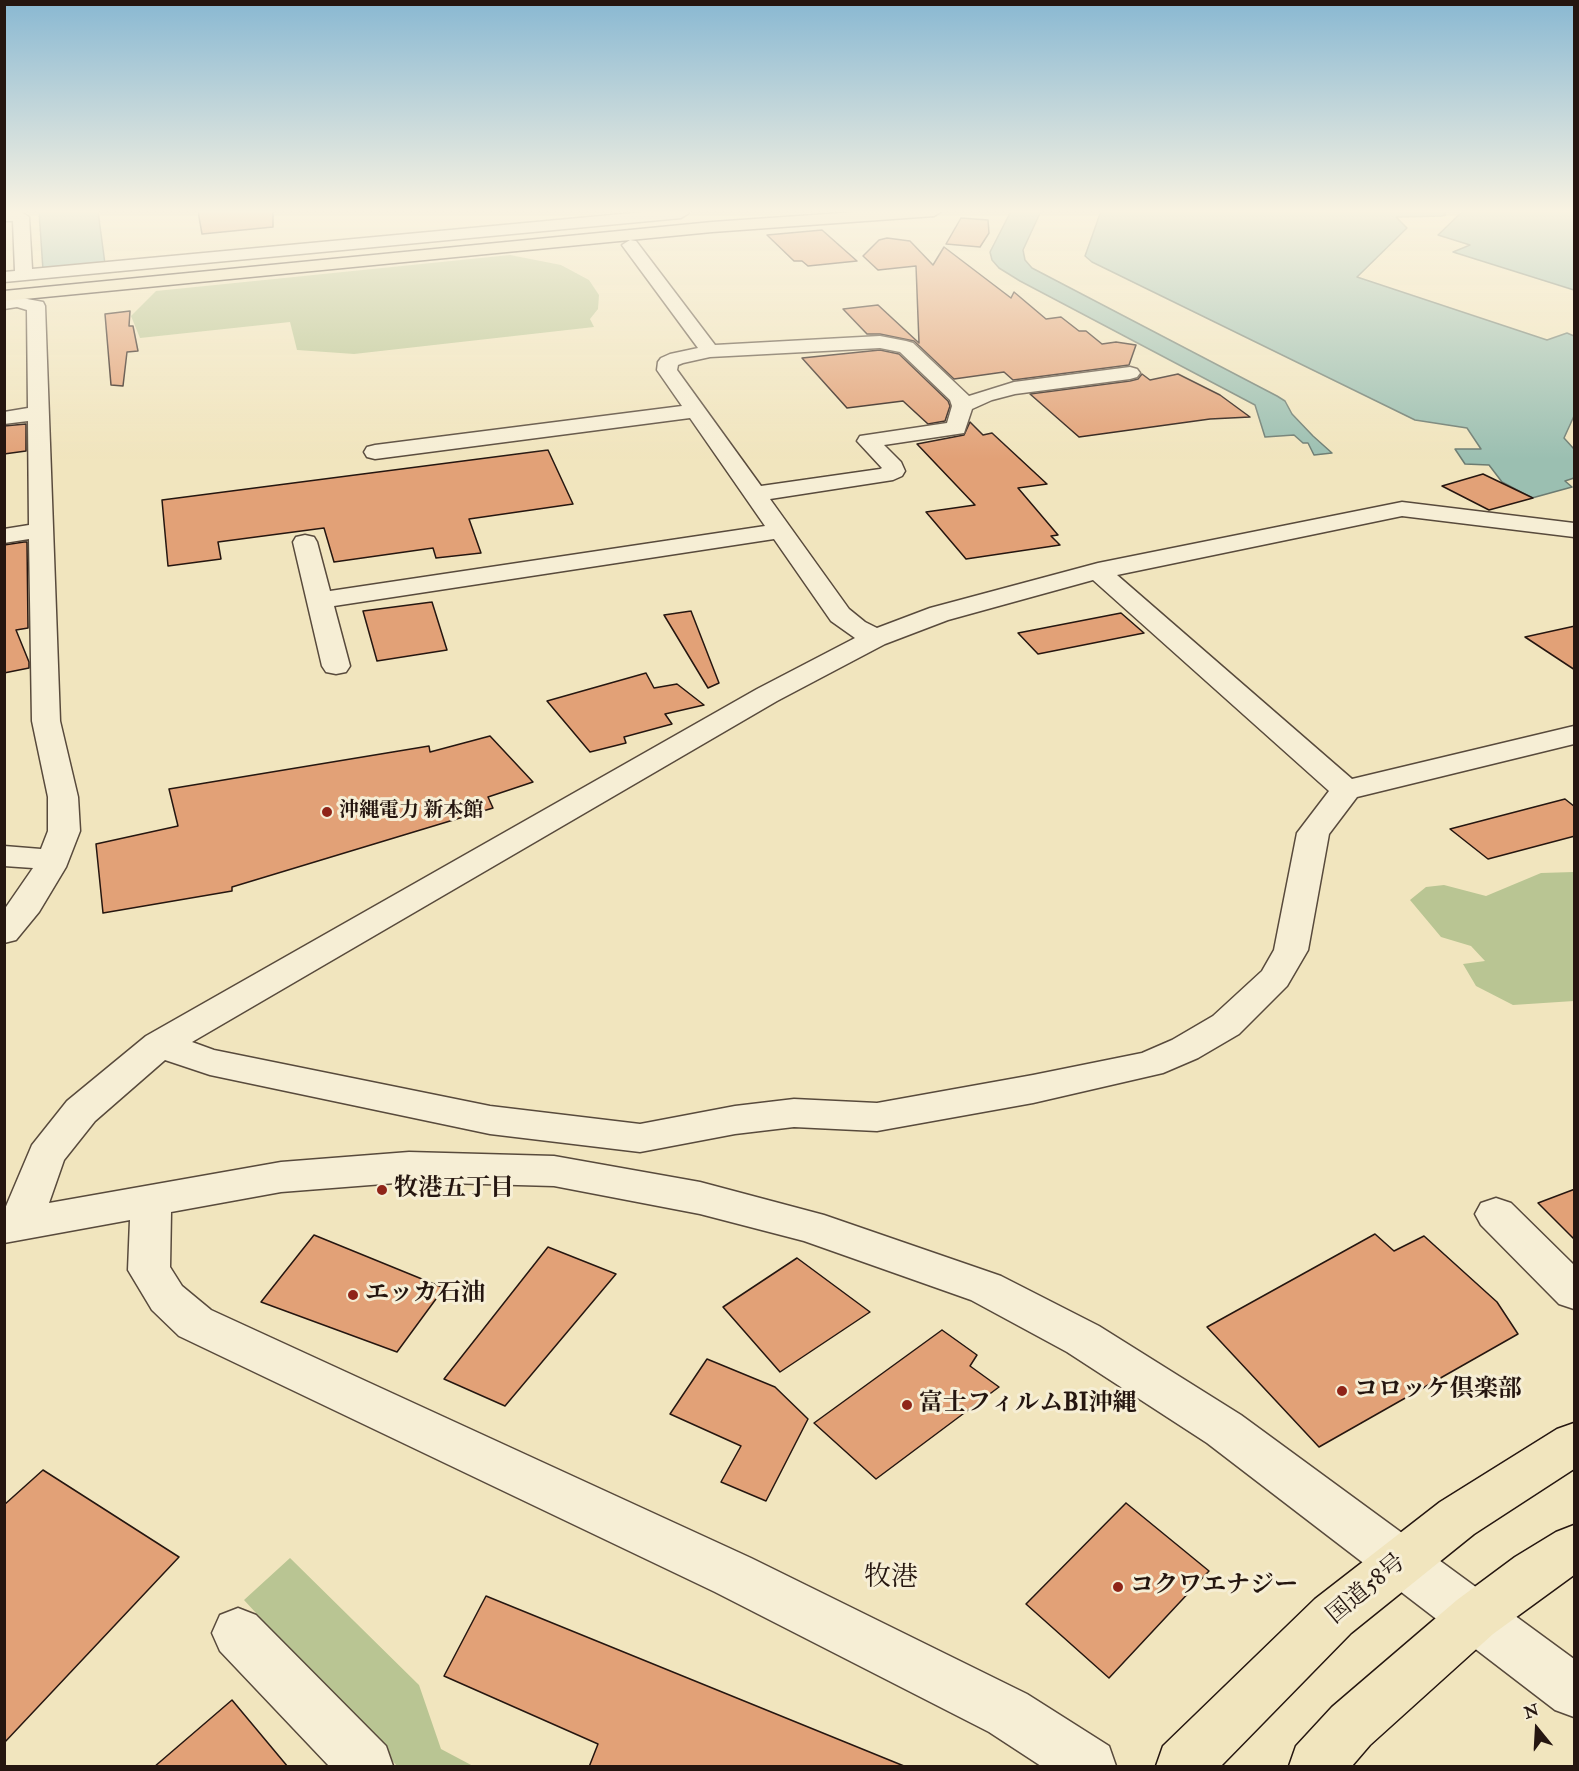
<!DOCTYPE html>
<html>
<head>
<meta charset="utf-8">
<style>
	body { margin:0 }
	#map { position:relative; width:1579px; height:1771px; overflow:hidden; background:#f1e5be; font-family:"IM FELL Double Pica",serif }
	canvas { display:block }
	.frame { position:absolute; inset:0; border:6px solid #251610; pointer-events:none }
	.north { position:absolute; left:1507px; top:1699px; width:60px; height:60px; -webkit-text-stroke:4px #f6eed5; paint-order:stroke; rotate:342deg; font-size:16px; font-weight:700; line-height:24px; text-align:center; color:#251610 }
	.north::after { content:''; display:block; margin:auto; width:21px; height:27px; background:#251610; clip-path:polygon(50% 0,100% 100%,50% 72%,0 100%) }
</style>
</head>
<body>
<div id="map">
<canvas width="1579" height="1771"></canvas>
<div class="frame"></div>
<div class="north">N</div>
</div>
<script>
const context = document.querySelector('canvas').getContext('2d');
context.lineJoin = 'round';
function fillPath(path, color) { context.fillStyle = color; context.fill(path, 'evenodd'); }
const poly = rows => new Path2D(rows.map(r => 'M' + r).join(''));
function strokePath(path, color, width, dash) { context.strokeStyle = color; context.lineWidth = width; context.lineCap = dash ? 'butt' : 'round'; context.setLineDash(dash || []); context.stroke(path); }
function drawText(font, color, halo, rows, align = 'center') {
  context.font = font + ' "IM FELL Double Pica","Noto Serif JP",serif'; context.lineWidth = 6; context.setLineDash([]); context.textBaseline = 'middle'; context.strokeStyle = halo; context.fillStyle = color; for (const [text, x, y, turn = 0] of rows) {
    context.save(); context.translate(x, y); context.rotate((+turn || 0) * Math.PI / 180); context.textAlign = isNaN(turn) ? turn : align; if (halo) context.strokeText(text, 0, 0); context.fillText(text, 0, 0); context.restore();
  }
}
fillPath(poly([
	[510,255,561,265,589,280,599,295,598,309,590,319,594,327,354,354,297,350,290,322,140,338,131,316,156,291],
	[1574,872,1574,1001,1513,1005,1476,986,1463,964,1485,961,1471,946,1441,937,1410,900,1426,887,1444,885,1486,896,1541,873],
	[290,1558,419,1685,441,1749,473,1766,397,1766,244,1600]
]), '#b9c593');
const water = poly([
	[39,211,98,211,105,264,43,270,39,211],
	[1011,211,1041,211,1023,250,1025,260,1032,268,1277,396,1285,401,1292,414,1313,436,1332,453,1314,455,1308,443,1303,443,1294,435,1265,437,1255,405,1020,281,999,268,992,260,990,252,1011,211],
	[1101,211,1460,211,1447,211,1444,213,1446,215,1441,216,1396,217,1407,228,1357,277,1547,340,1567,333,1574,336,1574,416,1564,438,1574,449,1574,478,1565,481,1572,487,1532,498,1502,482,1489,465,1465,464,1455,449,1481,449,1467,428,1415,420,1092,262,1085,256,1101,211],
	[1463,211,1574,211,1574,290,1453,252,1470,245,1438,235,1463,211]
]);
fillPath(water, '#9bbfb1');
strokePath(water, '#6c7b71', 1.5);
const building = poly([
	[198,211,273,211,273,227,202,234,198,211],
	[961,218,988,220,989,233,980,247,946,244,961,218],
	[822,230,857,261,808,266,802,261,794,261,767,235,822,230],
	[887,238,910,241,933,265,944,247,1011,298,1014,292,1046,319,1061,317,1079,331,1086,331,1102,344,1116,342,1136,345,1129,365,1013,380,1004,372,954,379,914,341,880,334,867,334,843,309,878,305,919,343,916,266,878,270,863,256,879,240,887,238],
	[130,311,129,326,133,326,138,351,127,352,123,386,111,385,105,314,130,311],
	[880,350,899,354,948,401,950,406,945,421,928,424,903,401,847,408,802,358,880,350],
	[1142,374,1150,380,1178,374,1220,395,1250,417,1210,419,1079,437,1030,394,1130,381,1138,379,1142,374],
	[970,422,983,435,992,433,1047,484,1018,488,1058,535,1051,536,1060,545,966,559,926,512,975,505,917,444,964,435,970,422],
	[26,424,26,451,4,454,4,426,26,424],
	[548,450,573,504,469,519,481,553,436,558,433,548,334,562,324,528,218,542,221,559,168,566,162,500,548,450],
	[1483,474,1533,498,1489,510,1442,486,1483,474],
	[24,542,27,542,28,628,16,630,29,662,29,668,4,673,4,545,24,542],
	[432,602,447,650,377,661,363,611,432,602],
	[691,611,719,683,708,688,664,615,691,611],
	[1121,613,1144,633,1038,654,1018,633,1121,613],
	[1575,626,1575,670,1525,637,1575,626],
	[646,673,654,688,677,684,704,705,665,714,672,724,624,737,626,743,590,752,547,701,646,673],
	[490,736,533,782,488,797,493,808,232,887,232,891,103,913,96,844,178,826,169,789,429,746,430,752,490,736],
	[1565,799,1575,807,1575,836,1488,859,1450,829,1565,799],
	[1575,1189,1575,1240,1538,1203,1575,1189],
	[1375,1234,1394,1251,1424,1236,1497,1302,1518,1334,1319,1447,1207,1327,1375,1234],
	[314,1235,444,1288,397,1352,261,1302,314,1235],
	[548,1247,616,1274,505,1406,444,1379,548,1247],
	[797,1258,870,1312,780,1372,723,1307,797,1258],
	[942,1330,977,1355,970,1366,999,1387,876,1479,814,1423,942,1330],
	[707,1359,775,1387,808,1419,766,1501,721,1482,741,1446,670,1414,707,1359],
	[43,1470,179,1557,4,1743,4,1505,43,1470],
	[1126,1503,1209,1571,1109,1678,1026,1604,1126,1503],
	[486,1596,904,1766,904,1767,589,1767,598,1744,444,1676,486,1596],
	[232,1700,288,1767,154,1767,232,1700]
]);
fillPath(building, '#e2a177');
strokePath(building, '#251610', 1.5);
const minor = poly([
	[4,211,21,212,29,217,32,269,654,211,687,211,689,213,681,218,4,282,4,272,15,271,13,221,4,221,4,211],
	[630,240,636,241,715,345,880,336,906,341,913,343,969,396,1014,382,1130,367,1137,369,1140,373,1137,377,1130,379,1015,394,992,400,972,409,964,433,884,445,901,462,905,471,902,476,893,480,770,499,849,609,865,622,877,628,930,608,1098,563,1402,502,1574,523,1574,537,1402,516,1117,575,1352,779,1574,726,1574,744,1357,797,1329,834,1308,950,1287,986,1239,1034,1198,1058,1163,1073,1033,1103,877,1131,794,1127,735,1134,640,1152,490,1134,210,1075,165,1060,95,1121,64,1160,49,1203,281,1162,409,1152,554,1156,700,1182,824,1215,1001,1276,1099,1326,1241,1415,1574,1659,1574,1717,1555,1710,1207,1443,1067,1352,971,1300,804,1241,700,1214,554,1186,409,1182,281,1192,171,1212,170,1267,182,1286,211,1310,751,1558,1027,1694,1109,1746,1116,1766,1041,1766,989,1732,715,1592,179,1336,152,1310,128,1270,130,1220,4,1243,4,1211,32,1145,67,1101,146,1036,757,689,855,638,831,621,774,539,334,606,350,666,346,672,336,674,326,672,322,666,293,542,296,537,305,535,314,537,317,542,330,591,765,526,690,418,375,459,367,457,364,452,367,447,375,445,682,406,657,370,658,362,661,358,670,354,698,348,622,245,630,240],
	[880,348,900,352,950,400,952,406,947,423,860,436,857,441,882,468,880,469,761,486,677,370,678,365,683,363,710,357,880,348],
	[1093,580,1329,791,1297,833,1274,950,1262,971,1213,1016,1172,1040,1142,1053,1033,1075,877,1103,794,1099,735,1106,640,1124,490,1106,214,1050,192,1042,777,701,885,644,948,620,1093,580],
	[17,297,43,302,45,306,60,721,78,797,80,831,66,867,39,912,16,940,4,943,4,910,33,868,4,866,4,846,41,849,48,831,48,797,32,721,29,539,4,543,4,529,29,525,28,421,4,424,4,412,28,408,27,310,17,307,4,309,4,298,17,297],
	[1496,1198,1511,1203,1574,1265,1574,1309,1559,1304,1481,1225,1475,1214,1481,1203,1496,1198],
	[238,1608,256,1615,386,1746,393,1766,329,1766,220,1651,212,1633,220,1615,238,1608]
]);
const highway = poly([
	[870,211,942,211,934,216,712,232,4,301,4,291,712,222,870,211],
	[1574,1423,1574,1469,1474,1534,1351,1633,1221,1766,1156,1766,1163,1746,1315,1599,1440,1502,1557,1429,1574,1423],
	[1574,1525,1574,1575,1493,1634,1370,1745,1352,1766,1289,1766,1296,1746,1332,1707,1457,1600,1515,1557,1556,1532,1574,1525]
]);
strokePath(minor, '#584a3c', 3);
strokePath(highway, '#251610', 3);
fillPath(minor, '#f6eed5');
fillPath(highway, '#f1e5be');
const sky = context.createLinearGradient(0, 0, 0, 459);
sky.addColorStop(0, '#89b8d2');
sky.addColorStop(0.46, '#f9f3e2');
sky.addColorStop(1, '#f9f3e200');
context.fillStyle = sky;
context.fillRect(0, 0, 1579, 459);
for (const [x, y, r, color] of [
	[327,812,6,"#8f2418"],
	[382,1190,6,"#8f2418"],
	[353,1295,6,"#8f2418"],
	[1342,1391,6,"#8f2418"],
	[907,1405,6,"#8f2418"],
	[1118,1587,6,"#8f2418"]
]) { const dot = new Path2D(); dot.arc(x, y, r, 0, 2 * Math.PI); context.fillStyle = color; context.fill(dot); strokePath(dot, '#f6eed5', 2); }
drawText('bold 20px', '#251610', '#f6eed5', [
	["沖縄電力 新本館",339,812]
], 'left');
drawText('bold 24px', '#251610', '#f6eed5', [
	["牧港五丁目",394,1190],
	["エッカ石油",365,1295],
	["コロッケ倶楽部",1354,1391],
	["富士フィルムBI沖縄",919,1405],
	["コクワエナジー",1130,1587]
], 'left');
drawText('24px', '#251610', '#f6eed5', [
	["国道58号",1367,1590,-40]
]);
drawText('27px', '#251610', '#f6eed5', [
	["牧港",891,1579]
]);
</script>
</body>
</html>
